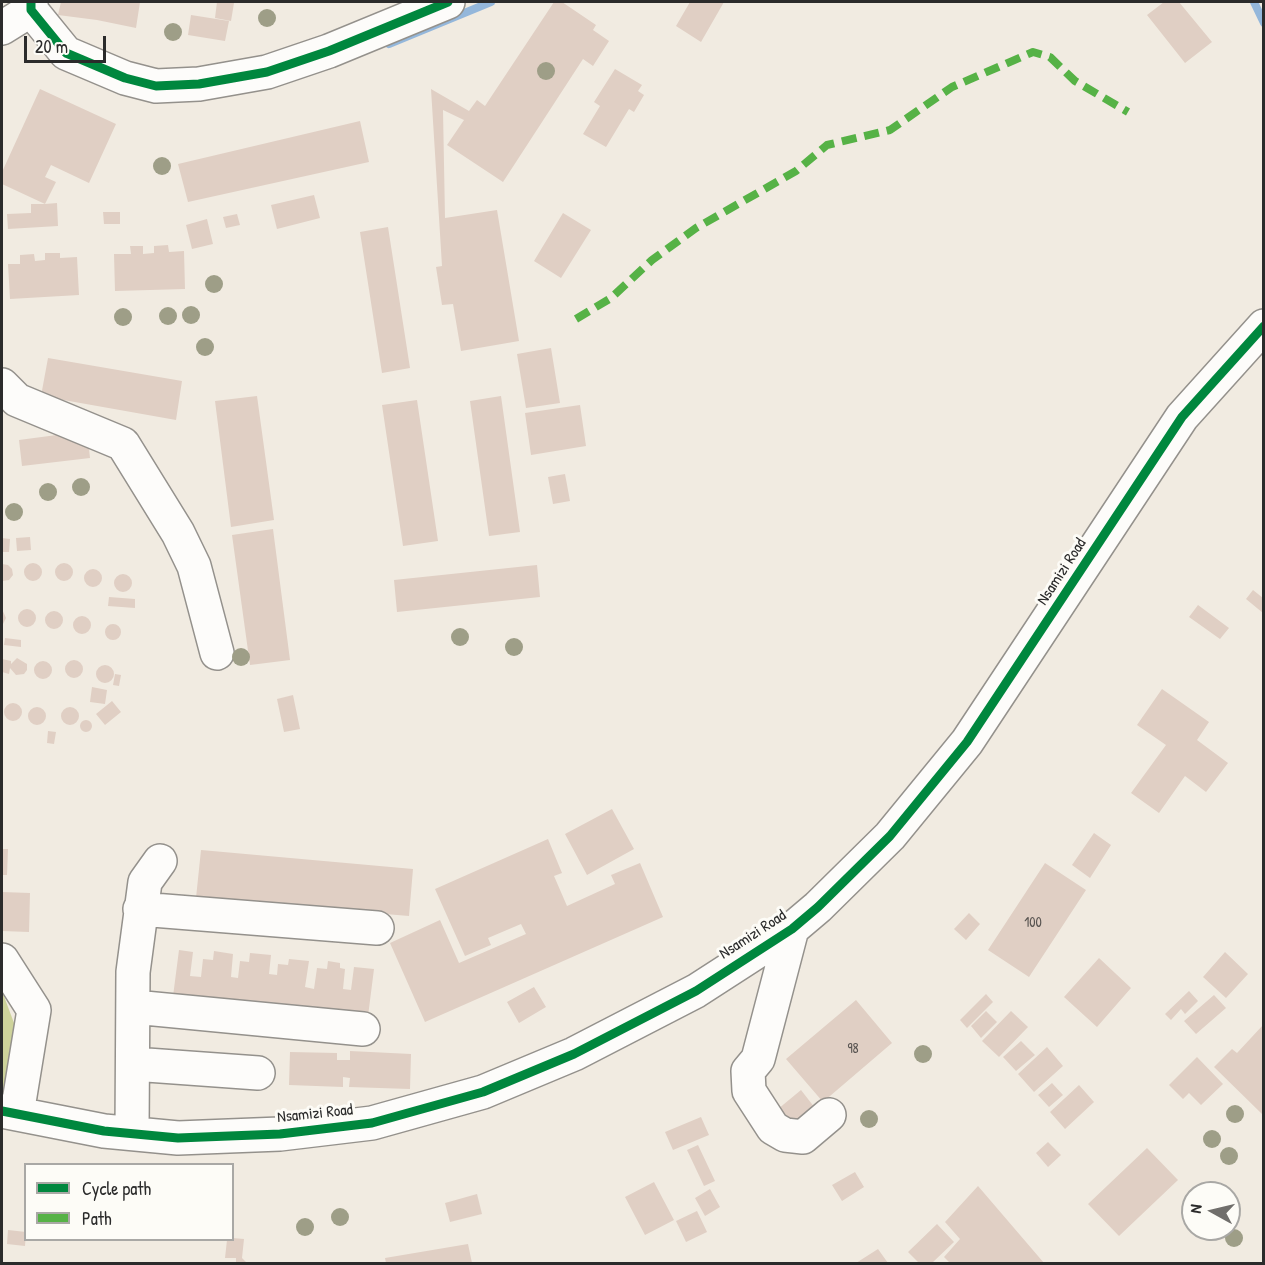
<!DOCTYPE html>
<html>
<head>
<meta charset="utf-8">
<style>
	body { margin:0 }
	#map { position:relative; width:1265px; height:1265px; overflow:hidden; background:#f1ebe1; font-family:"Patrick Hand",sans-serif }
	canvas { display:block }
	.frame { position:absolute; inset:0; border:3px solid #2b2b2b; pointer-events:none }
	.legend { position:absolute; left:24px; top:1163px; width:210px; height:78px; box-sizing:border-box; background:#fdfcf7; border:2px solid #a9a8a5; margin:0; padding:8px 10px; list-style:none; font-size:18px; color:#2b2b2b }
	.legend li { display:flex; align-items:center; gap:12px; height:30px }
	.legend b { width:30px; border:2px solid #a9a8a5 }
	.north { position:absolute; left:1181px; top:1181px; width:60px; height:60px; box-sizing:border-box; background:#fdfcf7; border:2px solid #a9a8a5; border-radius:50%; rotate:278deg; font-size:16px; font-weight:700; line-height:24px; text-align:center; color:#2b2b2b }
	.north::after { content:''; display:block; margin:auto; width:21px; height:27px; background:#706e6b; clip-path:polygon(50% 0,100% 100%,50% 72%,0 100%) }
	.scale { position:absolute; left:24px; top:36px; width:82px; height:27px; box-sizing:border-box; border:3px solid #2b2b2b; border-top:0; padding-left:8px; font-size:18px; line-height:21px; white-space:nowrap; color:#2b2b2b; -webkit-text-stroke:4px #fdfcf7; paint-order:stroke }
</style>
</head>
<body>
<div id="map">
<canvas width="1265" height="1265"></canvas>
<div class="frame"></div>
<ul class="legend">
<li><b style="height:8px;background:#00873e"></b>Cycle path</li>
<li><b style="height:8px;background:#56b246"></b>Path</li>
</ul>
<div class="north">N</div>
<div class="scale">20 m</div>
</div>
<script>
const context = document.querySelector('canvas').getContext('2d');
context.lineJoin = 'round';
function fillPath(path, color) { context.fillStyle = color; context.fill(path, 'evenodd'); }
const poly = rows => new Path2D(rows.map(r => 'M' + r).join(''));
function strokePath(path, color, width, dash) { context.strokeStyle = color; context.lineWidth = width; context.lineCap = dash ? 'butt' : 'round'; context.setLineDash(dash || []); context.stroke(path); }
function drawText(font, color, halo, rows, align = 'center') {
  context.font = font + ' "Patrick Hand",sans-serif'; context.lineWidth = 6; context.setLineDash([]); context.textBaseline = 'middle'; context.strokeStyle = halo; context.fillStyle = color; for (const [text, x, y, turn = 0] of rows) {
    context.save(); context.translate(x, y); context.rotate((+turn || 0) * Math.PI / 180); context.textAlign = isNaN(turn) ? turn : align; if (halo) context.strokeText(text, 0, 0); context.fillText(text, 0, 0); context.restore();
  }
}
fillPath(poly([
	[2,991,29,1063,38,1099,2,1093]
]), '#ced39b');
strokePath(poly([
	[1254,2,1264,23],
	[389,44,491,2]
]), '#94b7db', 8);
fillPath(poly([
	[61,2,140,2,136,28,97,20,58,15],
	[217,2,234,3,231,21,215,18],
	[554,2,562,2,596,25,593,30,609,41,593,66,583,59,503,182,447,145,464,120,443,110,445,218,497,210,519,341,461,351,453,304,442,305,436,267,442,266,431,89,469,111,477,100,485,106],
	[690,2,724,2,701,42,676,26],
	[1164,2,1179,2,1212,42,1185,63,1147,15],
	[191,15,229,21,225,41,188,35],
	[615,69,642,85,638,91,644,95,634,112,629,109,606,147,583,134,600,106,594,102],
	[40,89,116,124,89,183,51,165,45,177,56,182,45,204,57,203,58,226,8,229,7,214,31,213,31,204,45,204,2,184,2,172],
	[360,121,369,162,188,202,178,164],
	[314,195,320,218,277,229,271,205],
	[103,212,120,212,120,224,104,224],
	[563,213,591,230,561,278,534,261],
	[237,214,240,225,226,228,223,217],
	[207,219,213,244,192,249,186,225],
	[388,227,410,368,382,373,360,232],
	[168,245,169,252,184,251,185,289,115,291,114,254,131,254,130,246,143,246,143,254,154,253,154,246],
	[45,253,60,253,60,258,77,257,79,295,10,299,8,264,20,264,20,255,34,254,35,261,45,260],
	[551,348,560,403,526,408,517,354],
	[48,358,182,381,176,420,41,396],
	[257,396,274,520,231,527,215,401],
	[501,396,520,532,489,536,470,401],
	[417,400,438,541,403,546,382,405],
	[580,405,586,446,531,455,525,413],
	[87,431,90,458,22,466,19,440],
	[565,474,570,501,553,504,548,477],
	[273,529,290,660,250,665,232,535],
	[30,537,31,550,17,551,16,538],
	[2,538,10,539,9,552,2,552],
	'24 572a9 9 0 1 1 18 0a9 9 0 1 1-18 0Z',
	'55 572a9 9 0 1 1 18 0a9 9 0 1 1-18 0Z',
	[2,564,8,565,12,569,13,575,9,580,2,581],
	[537,565,540,597,397,612,394,580],
	'84 578a9 9 0 1 1 18 0a9 9 0 1 1-18 0Z',
	'114 583a9 9 0 1 1 18 0a9 9 0 1 1-18 0Z',
	[1253,590,1263,598,1263,613,1246,599],
	[109,597,135,599,135,608,108,606],
	[1198,605,1229,628,1220,639,1189,617],
	[2,609,6,618,2,626],
	'18 618a9 9 0 1 1 18 0a9 9 0 1 1-18 0Z',
	'45 620a9 9 0 1 1 18 0a9 9 0 1 1-18 0Z',
	'73 625a9 9 0 1 1 18 0a9 9 0 1 1-18 0Z',
	'105 632a8 8 0 1 1 16 0a8 8 0 1 1-16 0Z',
	[5,638,21,640,21,647,4,645],
	[17,658,27,664,27,670,24,674,16,675,10,668,9,674,2,672,2,659,11,661,11,664],
	'65 669a9 9 0 1 1 18 0a9 9 0 1 1-18 0Z',
	'34 670a9 9 0 1 1 18 0a9 9 0 1 1-18 0Z',
	'96 674a9 9 0 1 1 18 0a9 9 0 1 1-18 0Z',
	[115,674,121,675,119,686,113,685],
	[92,687,107,690,105,704,90,702],
	[1162,689,1209,722,1197,740,1228,763,1206,792,1185,776,1159,813,1131,793,1166,745,1137,725],
	[293,695,300,729,284,732,277,699],
	[112,701,121,712,105,725,96,714],
	'4 712a9 9 0 1 1 18 0a9 9 0 1 1-18 0Z',
	'61 716a9 9 0 1 1 18 0a9 9 0 1 1-18 0Z',
	'28 716a9 9 0 1 1 18 0a9 9 0 1 1-18 0Z',
	'80 726a6 6 0 1 1 12 0a6 6 0 1 1-12 0Z',
	[48,731,56,732,54,744,47,743],
	[612,809,634,849,587,875,565,834],
	[1094,833,1111,845,1090,878,1072,865],
	[548,839,562,873,554,876,567,906,615,884,611,875,640,863,663,917,425,1022,390,943,440,920,459,963,526,934,521,924,488,938,491,945,465,956,435,889],
	[2,849,8,849,7,875,2,875],
	[201,850,413,869,409,916,196,898],
	[1045,863,1086,890,1029,977,988,950],
	[2,892,30,893,29,932,2,931],
	[969,913,980,924,966,940,954,929],
	[179,950,193,952,190,976,201,977,203,959,213,960,214,951,233,954,231,977,238,978,240,961,249,962,250,953,271,955,269,974,277,975,278,964,288,965,289,959,309,961,305,987,314,989,317,968,327,969,328,961,340,963,340,968,345,969,343,989,351,990,354,967,374,969,367,1024,172,1004],
	[1225,952,1248,974,1226,998,1203,977],
	[1099,958,1131,988,1097,1027,1064,997],
	[534,987,546,1007,519,1023,507,1002],
	[1189,991,1198,1001,1185,1014,1181,1009,1171,1020,1165,1014],
	[986,994,993,1002,967,1028,960,1020],
	[1214,995,1226,1008,1196,1034,1184,1021],
	[856,1000,892,1043,823,1102,786,1059],
	[986,1011,997,1022,981,1038,971,1026],
	[1011,1011,1028,1027,999,1057,982,1041],
	[1263,1025,1263,1113,1262,1114,1214,1067,1232,1049,1237,1053],
	[1021,1041,1035,1055,1016,1071,1003,1057],
	[1047,1047,1063,1066,1034,1092,1018,1074],
	[350,1051,411,1054,410,1089,349,1087,350,1078,343,1077,343,1087,289,1085,290,1052,337,1053,337,1060,350,1060],
	[1197,1057,1223,1084,1201,1105,1189,1093,1183,1099,1169,1085],
	[1052,1083,1063,1095,1049,1107,1038,1095],
	[1079,1085,1094,1102,1065,1129,1050,1112],
	[801,1090,815,1108,787,1131,772,1114],
	[701,1117,709,1135,673,1150,665,1132],
	[1048,1142,1061,1155,1048,1167,1036,1153],
	[698,1145,715,1181,704,1186,687,1150],
	[1147,1148,1178,1180,1119,1236,1088,1204],
	[855,1172,864,1187,842,1201,832,1185],
	[654,1182,674,1220,645,1235,625,1197],
	[978,1186,1044,1263,950,1263,944,1257,960,1239,945,1222],
	[710,1189,720,1207,705,1216,695,1198],
	[477,1194,482,1214,450,1222,445,1203],
	[697,1211,707,1232,686,1242,676,1221],
	[937,1224,954,1242,932,1263,919,1263,908,1252],
	[8,1230,26,1232,25,1246,7,1244],
	[232,1238,244,1239,242,1258,247,1263,236,1263,236,1258,225,1258,227,1240],
	[468,1244,472,1263,386,1263,385,1258],
	[878,1249,888,1263,856,1263]
]), '#e0cfc4');
const minor = poly([
	[31,2,31,10,66,53,125,78,156,86,199,84,267,72,329,51,448,2],
	[2,28,31,10],
	[2,385,17,400,123,444,178,533,194,566,217,653],
	[140,909,377,928],
	[792,929,758,1059,748,1071,749,1091,773,1128,785,1135,803,1137,829,1115],
	[2,960,34,1010,17,1114],
	[134,1007,363,1029],
	[133,1064,258,1073],
	[2,1111,104,1131,178,1138,280,1134,372,1123,483,1092,574,1054,696,991,792,929,818,907,890,836,967,742,1182,417,1264,326],
	[132,1133,133,972,145,882,160,861]
]);
strokePath(minor, '#94918c', 36);
strokePath(minor, '#fdfcfa', 33);
strokePath(poly([
	[576,319,611,298,652,260,696,228,796,171,827,145,890,130,952,87,1033,52,1050,57,1075,81,1128,112]
]), '#56b246', 8, [15, 8]);
strokePath(poly([
	[31,2,31,10,66,53,125,78,156,86,199,84,267,72,329,51,448,2],
	[2,1111,104,1131,178,1138,280,1134,372,1123,483,1092,574,1054,696,991,792,929,818,907,890,836,967,742,1182,417,1264,326]
]), '#00873e', 9);
context.fillStyle = '#9e9e87';
for (const [x, y] of [
	[267,18],
	[173,32],
	[546,71],
	[162,166],
	[214,284],
	[191,315],
	[168,316],
	[123,317],
	[205,347],
	[81,487],
	[48,492],
	[14,512],
	[460,637],
	[514,647],
	[241,657],
	[923,1054],
	[1235,1114],
	[869,1119],
	[1212,1139],
	[1229,1156],
	[340,1217],
	[305,1227],
	[1234,1238]
]) { context.beginPath(); context.arc(x, y, 9, 0, 2 * Math.PI); context.fill(); }
drawText('14px', '#585451', null, [
	["100",1033,923],
	["98",853,1049]
]);
drawText('16px', '#2b2b2b', '#fdfcf7', [
	["Nsamizi Road",1062,572,-57],
	["Nsamizi Road",753,935,-33],
	["Nsamizi Road",315,1114,-6]
]);
</script>
</body>
</html>
